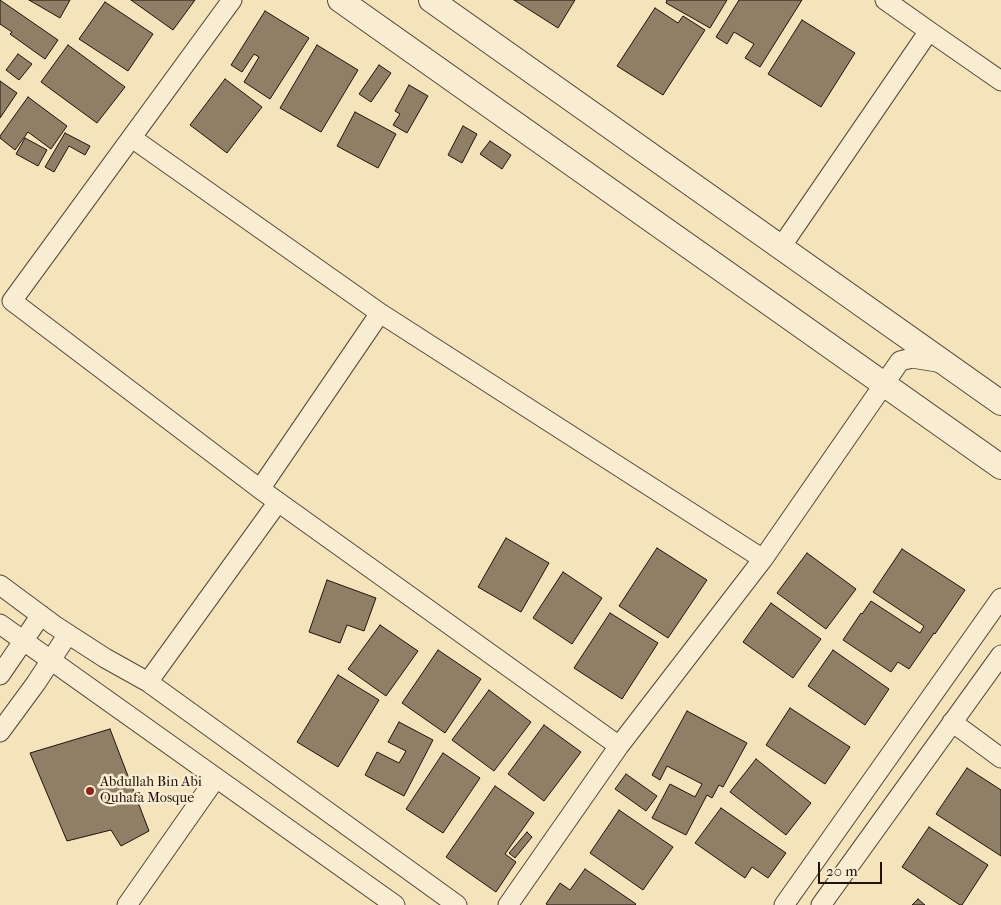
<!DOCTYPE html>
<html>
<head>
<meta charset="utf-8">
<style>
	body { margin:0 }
	#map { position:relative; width:1001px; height:905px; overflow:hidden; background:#f5e3bc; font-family:"IM FELL French Canon",serif }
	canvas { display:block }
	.scale { position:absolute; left:818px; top:862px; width:64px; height:22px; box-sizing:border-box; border:2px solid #201309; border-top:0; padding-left:6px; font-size:15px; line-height:18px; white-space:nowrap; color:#201309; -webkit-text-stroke:4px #f8edd3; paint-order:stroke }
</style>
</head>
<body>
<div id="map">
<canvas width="1001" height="905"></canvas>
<div class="scale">20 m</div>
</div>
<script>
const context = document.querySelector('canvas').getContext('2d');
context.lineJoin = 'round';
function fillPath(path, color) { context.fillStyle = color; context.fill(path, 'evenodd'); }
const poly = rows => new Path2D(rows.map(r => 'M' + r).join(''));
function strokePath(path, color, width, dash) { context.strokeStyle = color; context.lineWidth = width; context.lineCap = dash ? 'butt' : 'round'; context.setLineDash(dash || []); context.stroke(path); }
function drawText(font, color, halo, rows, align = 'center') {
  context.font = font + ' "IM FELL French Canon",serif'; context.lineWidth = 5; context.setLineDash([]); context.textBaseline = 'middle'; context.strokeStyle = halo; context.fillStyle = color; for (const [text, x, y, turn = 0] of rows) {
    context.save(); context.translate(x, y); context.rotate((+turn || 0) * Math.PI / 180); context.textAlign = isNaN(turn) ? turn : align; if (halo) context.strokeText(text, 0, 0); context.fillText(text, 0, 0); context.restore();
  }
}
const building = poly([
	[0,0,58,40,45,59,10,34,12,32,0,24,0,0],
	[29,0,70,0,60,18,29,0],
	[131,0,195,0,173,30,131,0],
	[514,0,575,0,558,28,514,0],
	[667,0,727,0,710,28,666,3,667,0],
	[739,0,802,0,760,67,745,58,754,44,734,32,727,44,716,37,739,0],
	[105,2,153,34,128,71,79,39,105,2],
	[655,8,678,23,683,16,705,30,663,95,617,66,655,8],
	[265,11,309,38,270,99,244,82,259,57,254,54,242,72,231,65,265,11],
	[802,20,855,53,821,107,768,74,802,20],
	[68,45,125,87,97,123,41,82,68,45],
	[317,45,358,70,321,132,280,108,317,45],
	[18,54,32,64,19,80,6,70,18,54],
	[379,65,391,73,371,102,359,94,379,65],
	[225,79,262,107,227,153,190,125,225,79],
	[0,81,17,93,0,118,0,81],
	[409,85,428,96,407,133,393,125,400,114,395,111,409,85],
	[28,97,67,126,51,149,28,132,15,150,0,138,0,136,28,97],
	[355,112,396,134,378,168,337,146,355,112],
	[463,126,477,134,462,163,448,155,463,126],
	[65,133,90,146,85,155,69,146,54,172,45,167,65,133],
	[25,138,47,150,38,166,16,154,25,138],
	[490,141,511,155,502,169,480,154,490,141],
	[506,538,549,563,521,612,478,587,506,538],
	[657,548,707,580,668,638,619,606,657,548],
	[902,549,965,590,935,634,934,633,909,669,898,662,891,672,843,640,861,613,862,614,871,601,920,633,924,626,873,592,902,549],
	[807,553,856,589,826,629,777,593,807,553],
	[563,572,602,598,572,644,533,618,563,572],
	[327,580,376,598,364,631,347,625,340,643,309,632,327,580],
	[771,603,821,639,793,678,743,642,771,603],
	[610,613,658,643,622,699,574,668,610,613],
	[380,625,418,651,386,696,348,669,380,625],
	[438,650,481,679,445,733,402,703,438,650],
	[833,650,889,689,865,725,808,686,833,650],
	[338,675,379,700,338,767,297,742,338,675],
	[489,690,531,722,494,771,452,740,489,690],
	[790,708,850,747,825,784,766,745,790,708],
	[687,711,747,743,723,787,719,785,712,798,707,795,686,835,652,818,670,784,695,797,702,784,667,766,660,780,652,775,687,711],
	[399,722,433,740,404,796,365,775,377,752,399,763,406,751,388,742,399,722],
	[544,725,581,752,544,801,508,774,544,725],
	[110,729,149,831,121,846,111,830,67,841,30,753,110,729],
	[443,753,480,778,443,833,406,809,443,753],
	[756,759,811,803,786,835,730,792,756,759],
	[967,768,1001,790,1001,856,936,814,967,768],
	[626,774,657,796,646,811,615,789,626,774],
	[495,786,534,813,505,854,516,862,496,892,446,857,495,786],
	[721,808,786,853,768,878,752,867,745,878,695,843,721,808],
	[619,810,673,847,643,890,590,853,619,810],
	[929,827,988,865,962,905,960,905,902,867,929,827],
	[527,832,532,837,515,858,509,853,527,832],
	[585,869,636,904,635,905,548,905,546,904,560,883,570,890,585,869],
	[918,899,925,905,912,905,918,899]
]);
fillPath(building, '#8f7f66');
strokePath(building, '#201309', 1);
const minor = poly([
	[232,0,12,301,260,489,619,746],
	[929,31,1001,81],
	[132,138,380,313,763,559],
	[781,247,929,31,885,0],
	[260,489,380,313],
	[0,585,54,625,105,658,148,682,457,905],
	[0,624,395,905],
	[0,675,41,615],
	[148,682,278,502],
	[952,722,1001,758],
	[0,732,36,683,68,634],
	[127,905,216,778],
	[508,905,619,746,763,559,900,361,912,358,943,363],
	[784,905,1001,598],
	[821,905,1001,655]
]);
const tertiary = poly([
	[340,0,1001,467],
	[431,0,1001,403]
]);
strokePath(minor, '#554736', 21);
strokePath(tertiary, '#554736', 26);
strokePath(minor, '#f8edd3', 19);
strokePath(tertiary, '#f8edd3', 24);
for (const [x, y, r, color] of [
	[90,791,5,"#8f2418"]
]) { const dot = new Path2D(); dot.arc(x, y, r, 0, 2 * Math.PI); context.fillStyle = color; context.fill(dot); strokePath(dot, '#f8edd3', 2); }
drawText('14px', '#201309', '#f8edd3', [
	["Abdullah Bin Abi",100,783],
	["Quhafa Mosque",100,799]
], 'left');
</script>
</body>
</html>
